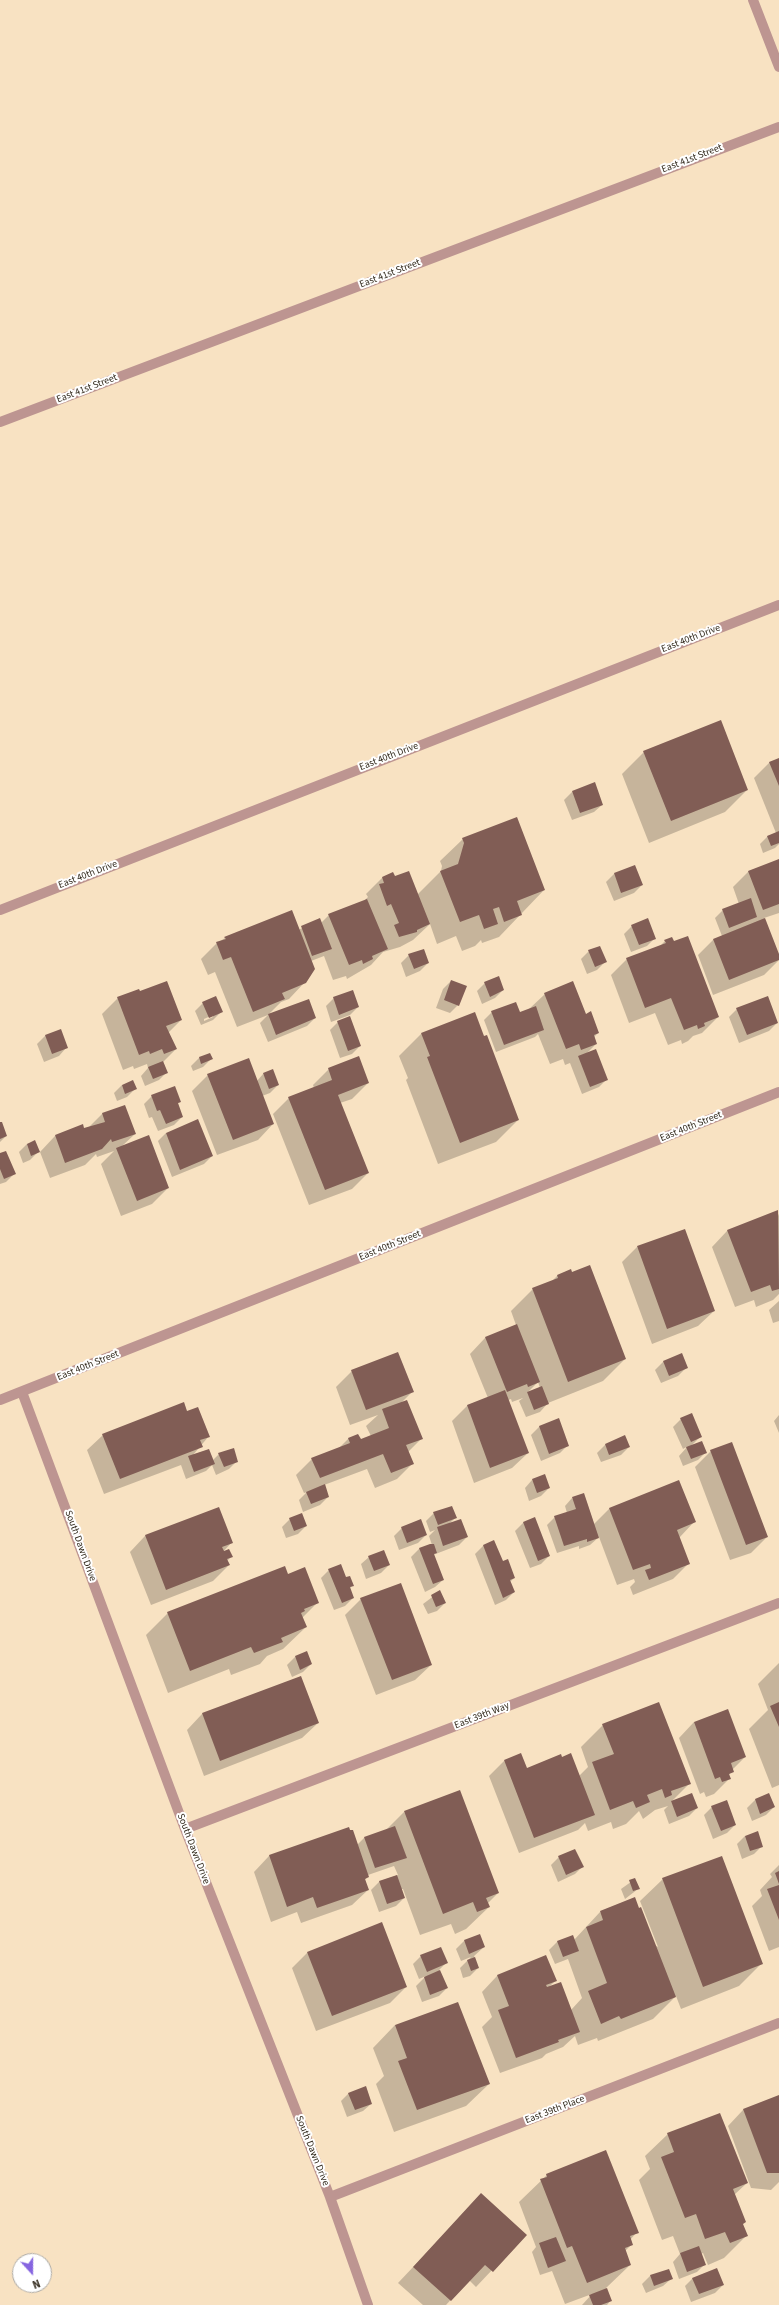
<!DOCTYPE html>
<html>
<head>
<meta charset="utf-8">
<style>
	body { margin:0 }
	#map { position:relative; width:779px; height:2305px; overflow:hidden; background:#f8e2c2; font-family:"Source Sans 3",sans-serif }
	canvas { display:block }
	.north { position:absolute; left:12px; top:2253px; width:40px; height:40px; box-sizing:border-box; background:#fff; border:1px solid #adaaa5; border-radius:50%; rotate:159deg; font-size:11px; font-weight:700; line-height:16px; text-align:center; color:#322a1d }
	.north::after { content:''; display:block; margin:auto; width:14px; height:18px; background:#8665e0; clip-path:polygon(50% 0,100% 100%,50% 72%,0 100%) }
</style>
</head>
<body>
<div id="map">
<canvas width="779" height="2305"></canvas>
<div class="north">N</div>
</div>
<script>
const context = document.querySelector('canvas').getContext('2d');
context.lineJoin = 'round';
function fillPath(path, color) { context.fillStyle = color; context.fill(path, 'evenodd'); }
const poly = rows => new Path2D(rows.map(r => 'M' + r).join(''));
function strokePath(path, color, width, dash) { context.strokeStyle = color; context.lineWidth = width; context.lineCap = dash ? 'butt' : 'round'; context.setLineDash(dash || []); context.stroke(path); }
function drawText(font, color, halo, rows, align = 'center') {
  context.font = font + ' "Source Sans 3",sans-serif'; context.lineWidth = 4; context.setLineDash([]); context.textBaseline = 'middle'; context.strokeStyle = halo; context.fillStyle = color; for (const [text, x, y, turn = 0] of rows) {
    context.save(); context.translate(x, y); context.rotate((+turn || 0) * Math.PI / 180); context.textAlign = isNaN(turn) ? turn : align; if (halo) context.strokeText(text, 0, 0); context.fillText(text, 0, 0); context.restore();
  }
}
fillPath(poly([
	[644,752,747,790,725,812,649,843,622,774],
	[779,759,779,844,775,848,763,853,760,844,768,836,776,833,754,778,770,762],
	[572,792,602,805,594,812,572,820,564,800],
	[463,839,544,890,499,937,482,943,481,940,475,946,462,951,456,936,437,944,430,924,413,940,400,947,383,952,371,965,347,979,346,976,333,980,324,956,311,961,305,982,289,999,281,1002,268,1015,237,1027,215,972,208,975,201,959,217,943,225,938,298,930,320,920,321,923,329,915,364,901,368,897,366,894,382,878,393,873,394,878,417,895,441,871,442,866,440,861],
	[779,860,779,913,764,918,779,960,764,975,713,995,698,955,713,940,722,936,715,918,723,910,739,904,733,887,749,871],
	[634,866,642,885,634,893,614,901,606,882,614,874],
	[632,926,655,938,647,946,631,952,624,934],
	[665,941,718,1017,702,1033,693,1036,688,1041,682,1044,681,1040,668,1045,655,1013,629,1023,611,975,627,959,659,947],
	[589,951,605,962,597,970,587,974,581,959],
	[409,955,428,963,420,971,406,977,401,963],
	[451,981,458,1005,450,1013,436,1008,443,989],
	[485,983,503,990,495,998,482,1004,477,991],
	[545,994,586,1015,598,1033,594,1037,596,1044,586,1054,607,1079,599,1087,582,1094,570,1063,565,1065,563,1059,550,1064,538,1034,535,1037,496,1052,484,1020,492,1012,519,1013,528,1010],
	[118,998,181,1020,168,1033,176,1049,163,1062,167,1072,159,1080,145,1086,141,1076,148,1068,147,1064,134,1069,133,1066,123,1070,102,1014],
	[334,998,358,1007,350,1015,331,1022,326,1006],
	[203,1003,221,1012,213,1020,201,1025,195,1011],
	[213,1015,213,1017,204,1021,204,1019],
	[283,1009,315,1018,307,1026,268,1042,260,1023,268,1015],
	[737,1009,777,1023,769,1031,739,1043,729,1017],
	[338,1022,360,1046,352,1054,340,1058,330,1030],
	[60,1030,66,1048,59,1056,44,1062,37,1044,45,1036],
	[421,1034,483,1037,518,1120,496,1142,438,1164,406,1080,408,1078,399,1056],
	[209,1054,211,1059,203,1067,193,1071,191,1066,199,1058],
	[329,1069,368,1083,352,1099,340,1103,368,1173,352,1189,309,1205,273,1114,289,1098,314,1088,313,1085],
	[263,1074,278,1085,270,1093,262,1096,273,1124,258,1140,217,1155,192,1091,208,1075,257,1081],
	[122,1085,135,1089,127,1097,117,1101,114,1093],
	[152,1096,180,1102,177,1104,182,1117,174,1125,158,1131,152,1117,149,1118,144,1104],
	[124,1106,135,1134,121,1147,168,1188,152,1204,121,1216,101,1164,114,1151,97,1157,96,1154,85,1165,50,1178,40,1152,55,1136,88,1128,102,1114],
	[0,1123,6,1136,0,1142],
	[166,1133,212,1156,204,1164,172,1177,158,1141],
	[35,1142,38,1152,30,1160,23,1163,19,1152,27,1144],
	[0,1154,14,1174,6,1182,0,1184],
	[777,1211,779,1216,779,1294,773,1300,756,1307,754,1300,735,1307,712,1247,727,1231],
	[637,1247,714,1311,698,1326,652,1344,622,1262],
	[570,1271,625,1359,603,1381,548,1403,540,1412,526,1417,519,1401,523,1398,512,1402,511,1399,508,1400,528,1453,512,1468,474,1483,452,1421,468,1405,488,1398,470,1354,485,1338,516,1325,511,1311,533,1289,551,1282,557,1276],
	[538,1382,540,1388,527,1393],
	[779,1301,779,1321,773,1323,769,1310],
	[681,1354,686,1368,678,1376,661,1383,655,1370,663,1362],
	[352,1371,412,1392,401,1403,421,1439,408,1452,413,1463,397,1479,375,1488,367,1469,324,1485,328,1497,320,1505,303,1512,299,1500,307,1492,304,1493,296,1475,312,1459,339,1448,349,1438,360,1440,371,1436,366,1426,378,1415,350,1425,336,1387],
	[187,1412,209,1436,193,1455,212,1461,219,1454,237,1461,229,1469,216,1475,212,1465,206,1471,186,1479,181,1465,104,1494,87,1450,103,1435],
	[779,1415,779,1433,774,1421],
	[681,1419,701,1436,690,1447,706,1452,698,1460,683,1466,679,1456,688,1446,683,1449,673,1427],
	[558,1420,568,1445,560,1453,541,1461,531,1435,539,1427],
	[624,1437,629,1447,621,1455,601,1462,597,1453,605,1445],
	[711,1451,767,1537,751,1553,730,1560,695,1467],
	[532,1480,549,1488,541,1496,529,1501,525,1488],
	[572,1498,594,1524,610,1508,694,1522,679,1538,689,1563,673,1579,633,1595,630,1587,635,1582,634,1579,617,1585,599,1537,590,1545,579,1549,579,1546,557,1553,547,1525,555,1517,567,1513,565,1506],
	[434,1513,455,1518,449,1524,467,1537,459,1545,433,1555,443,1580,435,1587,425,1592,411,1557,419,1549,432,1545,429,1536,435,1530,430,1532,426,1521],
	[290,1519,306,1526,298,1534,286,1538,282,1527],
	[534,1519,549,1556,541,1564,530,1568,515,1531,523,1523],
	[402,1528,426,1535,418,1543,399,1550,394,1536],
	[145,1536,232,1542,222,1553,231,1557,227,1561,229,1565,213,1581,151,1605,130,1552],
	[494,1541,502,1562,514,1578,510,1582,514,1592,506,1600,495,1605,475,1554,483,1546],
	[369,1557,389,1565,381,1573,366,1579,361,1564],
	[329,1570,345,1578,353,1585,349,1589,353,1598,345,1606,334,1610,321,1578],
	[287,1575,317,1603,302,1618,306,1627,283,1649,267,1656,260,1664,231,1675,229,1669,168,1693,146,1635,168,1613],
	[439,1592,445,1603,437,1611,428,1614,423,1604],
	[361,1599,431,1665,415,1680,376,1695,345,1615],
	[295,1657,311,1664,303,1672,292,1677,287,1665],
	[779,1663,779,1785,772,1788,749,1729,768,1710,758,1684],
	[300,1677,318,1723,302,1738,204,1776,187,1730,202,1714],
	[694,1722,745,1757,732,1770,729,1775,730,1778,714,1794,706,1797,704,1792,700,1794,679,1738],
	[603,1725,690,1783,671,1802,697,1808,689,1816,669,1824,664,1810,668,1806,655,1810,643,1819,639,1811,626,1824,613,1829,611,1822,588,1831,585,1823,578,1830,519,1853,489,1776,504,1761,526,1769,562,1758,579,1776,588,1767,581,1747],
	[769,1794,774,1807,766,1815,752,1821,747,1808,755,1800],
	[712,1807,735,1825,727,1833,713,1839,704,1815],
	[404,1812,498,1893,487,1904,489,1907,466,1929,455,1934,451,1924,420,1935,403,1889,401,1889,404,1898,396,1906,379,1912,371,1890,379,1882,398,1875,394,1866,368,1875,365,1880,368,1890,352,1905,301,1923,297,1912,271,1922,254,1872,269,1856,349,1828,357,1845,364,1838,386,1830],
	[745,1836,762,1846,754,1854,742,1859,737,1844],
	[559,1857,583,1866,575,1874,558,1882,551,1865],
	[779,1865,779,1947,769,1951,752,1906,762,1896,760,1890,772,1877,770,1874],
	[635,1879,638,1889,625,1899,621,1889],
	[663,1879,761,1964,739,1986,681,2009,676,1996,653,2019,598,2041,597,2038,578,2045,575,2036,563,2047,546,2054,542,2058,500,2073,482,2027,492,2017,482,1992,497,1976,546,1957,555,1981,548,1988,571,2010,582,1998,568,1959,555,1964,549,1950,557,1942,572,1936,574,1940,600,1912,658,1947,640,1901],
	[464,1941,484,1947,474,1956,478,1968,470,1976,463,1978,460,1968,471,1957,461,1961,456,1949],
	[307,1953,406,1987,390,2003,316,2031,292,1968],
	[421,1956,446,1963,439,1970,447,1988,439,1996,422,2002,416,1986,426,1976,419,1979,413,1964],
	[395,2025,489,2084,466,2106,394,2132,376,2084,384,2076,373,2048],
	[349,2093,371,2104,363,2111,347,2117,341,2101],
	[779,2096,779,2182,771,2190,751,2188,728,2126,743,2110],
	[668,2134,747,2183,734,2195,746,2236,724,2258,708,2265,703,2253,701,2254,705,2264,697,2272,679,2279,673,2262,680,2254,673,2236,662,2240,639,2180,650,2169,645,2156],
	[547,2175,637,2232,630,2240,632,2244,625,2251,630,2265,606,2288,611,2300,607,2305,582,2305,592,2294,565,2304,552,2271,540,2275,532,2252,536,2247,519,2202],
	[481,2195,525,2235,476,2287,469,2280,446,2305,423,2305,398,2283],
	[668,2270,671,2279,663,2286,646,2293,642,2284,650,2276],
	[693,2278,723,2285,715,2293,691,2302,685,2286]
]), '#0003');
fillPath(poly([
	[721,720,748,790,671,821,643,751],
	[779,758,779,786,769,762],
	[595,782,603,805,580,813,572,791],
	[517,817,545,890,517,901,522,915,504,922,499,907,493,909,498,924,484,929,479,915,460,922,440,871,458,864,464,843,462,838],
	[779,831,779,843,771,846,767,836],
	[779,859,779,904,763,910,748,871],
	[635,865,643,885,621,893,614,873],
	[409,871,430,924,417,930,417,932,399,937,394,925,399,923,391,904,387,906,379,884,384,883,382,877,393,872,395,876],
	[751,898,757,917,729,928,722,909],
	[367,899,388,949,372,956,373,959,363,964,362,960,349,965,328,914],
	[292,910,315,969,306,983,282,993,285,999,253,1012,231,957,223,960,216,942,226,939,224,937],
	[320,918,332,949,312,956,301,926],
	[648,918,656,939,639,945,631,925],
	[765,918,779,954,779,960,729,980,713,939],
	[688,936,719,1017,704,1023,705,1026,698,1029,697,1025,684,1030,671,998,645,1008,626,958,666,943,664,940,672,937,674,941],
	[600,946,607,962,595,967,588,950],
	[424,949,429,963,414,969,408,954],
	[499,976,504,990,490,997,484,982],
	[451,980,467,986,459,1006,444,1000],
	[167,981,182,1020,166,1026,177,1049,164,1054,162,1049,150,1054,149,1051,139,1055,117,997,139,989,140,991],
	[573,981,586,1014,591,1011,599,1033,594,1035,597,1044,581,1050,579,1044,566,1049,544,993],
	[353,990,359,1007,339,1015,333,997],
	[216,996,223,1012,209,1018,202,1002],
	[768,996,778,1023,747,1035,736,1008],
	[309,999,316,1018,276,1035,268,1014],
	[516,1002,520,1012,536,1006,544,1030,504,1045,491,1011],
	[475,1012,484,1036,487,1035,519,1120,460,1143,427,1057,430,1056,421,1033],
	[350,1016,361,1046,348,1051,337,1021],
	[61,1029,68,1048,52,1054,45,1035],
	[596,1049,608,1080,590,1087,578,1056],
	[210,1053,213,1059,201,1064,199,1057],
	[359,1056,369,1083,338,1095,369,1173,325,1190,288,1097,332,1080,328,1068],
	[249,1058,274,1124,233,1140,207,1074],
	[163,1061,168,1073,153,1079,148,1067],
	[273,1069,279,1085,269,1089,263,1073],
	[133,1080,137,1089,125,1094,122,1085],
	[175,1086,181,1102,178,1103,183,1117,166,1124,160,1110,157,1111,151,1095],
	[125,1105,136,1134,112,1142,111,1139,102,1149,65,1163,55,1135,83,1124,84,1128,105,1122,102,1113],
	[198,1119,213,1156,180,1170,166,1133],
	[0,1122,2,1122,7,1136,0,1139],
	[149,1135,169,1188,137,1201,116,1148],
	[35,1140,40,1152,31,1156,27,1144],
	[6,1151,16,1174,4,1179,0,1169,0,1153],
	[778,1210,779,1289,772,1291,770,1285,751,1292,727,1230],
	[685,1229,715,1311,667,1329,637,1246],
	[590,1265,626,1359,568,1382,532,1288,558,1278,557,1275,571,1269,572,1272],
	[517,1324,540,1382,528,1387,527,1384,507,1392,485,1337],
	[398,1352,414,1392,366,1410,351,1370],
	[682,1353,688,1368,669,1376,663,1361],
	[542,1386,549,1404,534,1410,527,1392],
	[505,1390,529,1453,490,1468,467,1405],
	[407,1400,423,1439,406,1445,414,1464,391,1473,383,1454,320,1478,311,1458,350,1443,348,1438,358,1434,361,1439,389,1428,382,1409],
	[184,1402,187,1411,198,1407,210,1437,200,1440,203,1447,120,1479,102,1434],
	[692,1413,702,1437,691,1442,680,1418],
	[559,1418,569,1446,549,1454,539,1426],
	[625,1435,630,1447,609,1455,605,1444],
	[702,1441,707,1453,691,1459,686,1447],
	[732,1442,768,1537,746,1545,710,1450],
	[234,1448,238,1462,224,1467,218,1453],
	[209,1449,215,1464,194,1472,188,1456],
	[545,1474,550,1488,537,1493,532,1479],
	[679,1480,696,1522,677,1530,690,1564,649,1580,645,1570,651,1568,650,1564,633,1570,609,1508],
	[325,1484,329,1497,311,1504,306,1492],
	[584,1493,599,1538,587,1542,587,1539,564,1546,554,1516,576,1509,572,1497],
	[452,1506,457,1518,438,1525,433,1512],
	[219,1507,233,1543,222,1547,224,1551,229,1549,233,1557,227,1559,230,1565,166,1590,145,1535],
	[302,1513,307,1526,294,1531,289,1518],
	[535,1517,550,1556,538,1561,523,1522],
	[421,1519,427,1535,407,1543,401,1527],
	[461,1519,468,1537,443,1546,437,1527],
	[494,1540,503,1561,508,1559,515,1578,510,1580,515,1592,503,1598,483,1545],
	[430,1544,434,1544,437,1553,434,1554,444,1580,433,1584,419,1548],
	[384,1550,390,1565,374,1571,368,1556],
	[341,1564,346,1577,350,1576,354,1586,350,1587,354,1598,342,1603,328,1569],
	[285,1566,288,1574,305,1567,319,1603,304,1609,305,1611,301,1613,307,1627,281,1638,283,1642,254,1653,251,1647,190,1671,167,1612],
	[401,1583,432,1665,392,1680,360,1598],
	[440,1590,446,1603,436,1607,431,1595],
	[307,1651,312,1664,300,1670,295,1656],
	[301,1676,319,1723,220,1761,202,1713],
	[659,1702,691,1784,671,1791,672,1795,665,1798,662,1789,647,1795,650,1802,636,1808,633,1801,610,1810,592,1762,614,1754,602,1724],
	[779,1702,779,1727,770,1706],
	[728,1709,746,1757,731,1763,734,1772,729,1774,731,1779,722,1782,720,1777,715,1779,694,1722],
	[521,1753,527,1768,561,1754,562,1757,571,1753,595,1815,534,1838,504,1760],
	[460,1790,499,1893,486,1898,490,1907,477,1912,473,1902,443,1914,404,1811],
	[692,1793,698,1808,677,1817,671,1801],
	[769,1793,775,1807,760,1814,755,1799],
	[727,1800,736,1825,721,1831,711,1806],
	[395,1826,407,1858,375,1868,364,1837],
	[349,1827,350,1830,353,1830,369,1877,365,1879,369,1890,317,1908,313,1897,287,1907,269,1855],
	[758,1831,763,1847,750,1851,745,1836],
	[575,1849,584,1867,566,1875,558,1856],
	[722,1856,763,1964,703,1987,662,1878],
	[779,1871,779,1884,775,1873],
	[397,1875,405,1898,387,1904,379,1881],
	[635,1878,640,1889,633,1891,629,1880],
	[779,1885,779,1920,767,1889],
	[635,1897,639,1908,641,1907,676,1997,621,2019,619,2016,601,2024,588,1991,607,1983,586,1927,603,1920,600,1911],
	[382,1922,407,1987,332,2016,307,1952],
	[480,1934,485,1947,469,1954,464,1940],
	[573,1935,579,1951,563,1957,557,1941],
	[441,1947,448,1963,427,1972,420,1955],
	[546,1955,557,1981,546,1985,547,1987,561,1982,580,2032,558,2040,559,2042,516,2058,498,2010,509,2006,497,1975],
	[475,1957,479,1968,471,1971,467,1960],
	[440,1970,448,1988,430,1995,424,1977],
	[458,2002,490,2084,417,2110,398,2061,407,2058,395,2025],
	[366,2086,372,2104,355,2110,348,2093],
	[779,2095,779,2173,767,2173,743,2109],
	[720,2113,748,2183,733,2189,746,2222,743,2224,748,2236,730,2243,725,2232,705,2239,696,2214,685,2218,661,2157,674,2152,667,2133],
	[606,2150,639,2233,630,2236,633,2245,625,2248,631,2265,587,2283,572,2246,567,2248,540,2179,547,2177,546,2174],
	[481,2193,527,2235,493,2272,485,2265,451,2301,413,2267],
	[556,2237,566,2261,548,2268,539,2243],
	[699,2246,706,2265,687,2272,680,2253],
	[717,2268,724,2285,699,2294,692,2278],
	[669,2269,673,2279,654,2286,650,2275],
	[607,2288,612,2301,601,2305,593,2305,589,2295]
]), '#815d55');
strokePath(poly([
	[753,0,779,67],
	[0,422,779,127],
	[0,910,779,605],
	[22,1392,185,1829,330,2197,368,2305],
	[185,1829,779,1603],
	[330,2197,779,2023]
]), '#bd9591', 10);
strokePath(poly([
	[0,1400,779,1092]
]), '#bd9591', 10);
drawText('10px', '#322a1d', '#fff', [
	["East 41st Street",692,159,-21],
	["East 41st Street",390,274,-21],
	["East 41st Street",87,389,-21],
	["East 40th Drive",691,639,-21],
	["East 40th Drive",389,757,-21],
	["East 40th Drive",88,875,-21],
	["East 40th Street",691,1127,-22],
	["East 40th Street",390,1246,-22],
	["East 40th Street",88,1366,-22],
	["South Dawn Drive",80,1546,70],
	["East 39th Way",482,1716,-21],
	["South Dawn Drive",193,1849,69],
	["East 39th Place",555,2110,-21],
	["South Dawn Drive",312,2151,68]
]);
</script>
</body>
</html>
